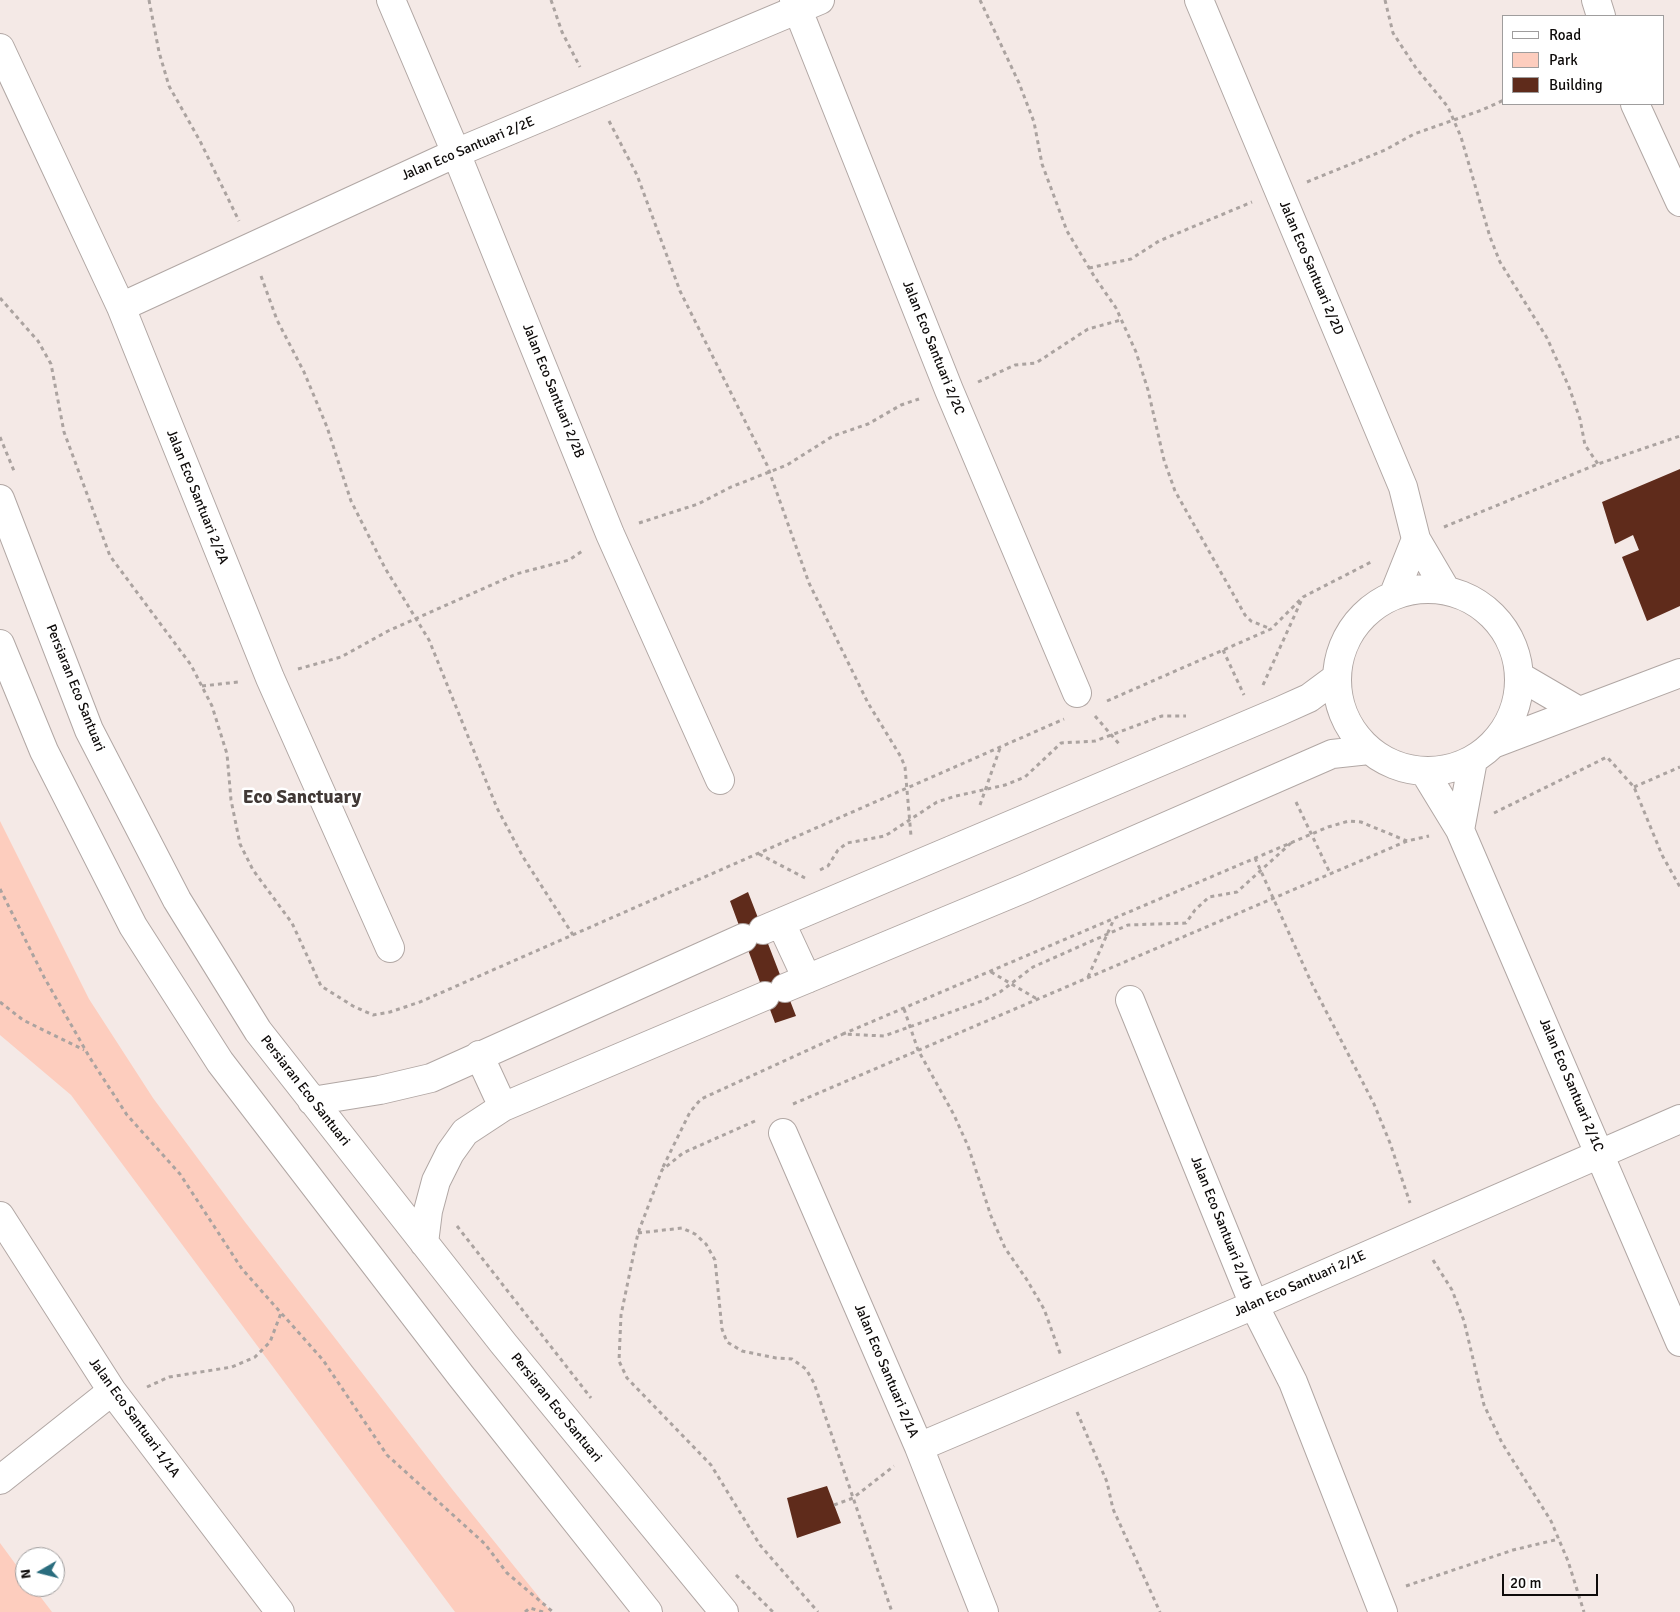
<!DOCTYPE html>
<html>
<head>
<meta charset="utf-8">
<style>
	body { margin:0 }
	#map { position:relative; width:1680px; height:1612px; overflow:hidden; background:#f4e9e6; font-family:Signika,sans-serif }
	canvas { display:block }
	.legend { position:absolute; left:1502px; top:15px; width:162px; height:90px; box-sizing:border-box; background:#fff; border:1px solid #9f9d9d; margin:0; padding:6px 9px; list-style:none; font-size:15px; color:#0e0b0a }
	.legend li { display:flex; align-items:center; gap:10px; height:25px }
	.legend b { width:25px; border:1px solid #9f9d9d }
	.north { position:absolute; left:15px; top:1547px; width:50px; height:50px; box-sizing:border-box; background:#fff; border:1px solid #9f9d9d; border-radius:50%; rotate:262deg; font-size:14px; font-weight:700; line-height:20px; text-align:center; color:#0e0b0a }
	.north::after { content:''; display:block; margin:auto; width:18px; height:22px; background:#2a6d7e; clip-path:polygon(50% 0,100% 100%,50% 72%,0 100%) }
	.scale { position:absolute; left:1502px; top:1574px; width:96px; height:22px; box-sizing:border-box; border:2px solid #0e0b0a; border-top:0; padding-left:6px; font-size:15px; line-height:18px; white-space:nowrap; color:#0e0b0a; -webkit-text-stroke:4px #fff; paint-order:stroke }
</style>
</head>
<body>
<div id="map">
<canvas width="1680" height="1612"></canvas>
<ul class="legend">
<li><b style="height:6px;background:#fff"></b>Road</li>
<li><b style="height:14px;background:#fdcdbe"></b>Park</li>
<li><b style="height:14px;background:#5f2b1b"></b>Building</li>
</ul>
<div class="north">N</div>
<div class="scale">20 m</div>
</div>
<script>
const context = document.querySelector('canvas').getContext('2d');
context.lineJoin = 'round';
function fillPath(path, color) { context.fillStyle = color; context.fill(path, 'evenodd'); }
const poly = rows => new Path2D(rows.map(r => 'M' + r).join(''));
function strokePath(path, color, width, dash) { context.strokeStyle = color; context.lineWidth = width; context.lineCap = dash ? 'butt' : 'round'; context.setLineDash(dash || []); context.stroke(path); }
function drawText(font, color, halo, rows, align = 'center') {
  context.font = font + ' Signika,sans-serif'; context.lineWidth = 5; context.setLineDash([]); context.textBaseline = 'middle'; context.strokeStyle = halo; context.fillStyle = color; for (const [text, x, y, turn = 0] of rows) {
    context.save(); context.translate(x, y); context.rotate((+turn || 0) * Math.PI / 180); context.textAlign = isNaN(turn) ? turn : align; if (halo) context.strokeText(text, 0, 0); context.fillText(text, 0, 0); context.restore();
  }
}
fillPath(poly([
	[0,821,89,999,153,1098,245,1222,452,1489,551,1612,455,1612,71,1095,0,1035],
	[0,1543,25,1577,25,1587,33,1587,52,1612,0,1612]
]), '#fdcdbe');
fillPath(poly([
	[1680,469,1680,606,1647,621,1622,557,1639,550,1633,535,1615,544,1602,502],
	[748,892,796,1016,775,1023,730,901],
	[827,1486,841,1523,797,1538,787,1498]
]), '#5f2b1b');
const minor = poly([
	[391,0,456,153,610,534,720,780],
	[794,0,949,390,1077,693],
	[1199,0,1403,487,1416,539,1446,590],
	[1596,0,1601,16],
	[0,48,121,307,270,678,390,948],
	[1635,104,1680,202],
	[121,307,456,153,820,0],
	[0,499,89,730,177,900,258,1031,503,1343,724,1612],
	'1337 680a91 91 0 1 1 182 0a91 91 0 1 1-182 0Z',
	[1394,594,1416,539],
	[0,644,44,751,133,926,220,1062,461,1376,648,1612],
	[1519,676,1579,711],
	[1493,744,1680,673],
	[1424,771,1460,830,1680,1342],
	[1460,830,1473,760],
	[781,923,807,979],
	[763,930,1280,711,1309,698,1336,678],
	[785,988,1025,888,1332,754,1369,750],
	[1130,1000,1254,1305,1293,1382,1383,1612],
	[479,1055,503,1107],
	[312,1101,380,1090,431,1078,743,938],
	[783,1133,919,1447,984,1612],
	[0,1216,112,1391,280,1612],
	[424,1243,428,1211,436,1181,450,1153,465,1132,503,1107,765,996],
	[919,1447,1254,1305,1680,1119],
	[0,1480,112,1391]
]);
strokePath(minor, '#b1a7a4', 30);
strokePath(poly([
	[149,0,159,52,169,86,200,141,239,221],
	[551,0,562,32,580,67],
	[980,0,1019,83,1034,122,1042,164,1067,231,1094,276,1116,308,1136,352,1148,390,1164,460,1175,491,1245,615,1251,621,1271,629],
	[1385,0,1393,33,1416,68,1448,107,1461,137,1490,237,1500,262,1547,338,1569,387,1580,419,1585,445,1598,464],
	[609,121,637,175,680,291,767,465,809,583,868,703,901,757,905,767,911,836],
	[1307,182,1385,150,1414,134,1482,110,1504,100],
	[1089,268,1131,259,1159,241,1252,202],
	[261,276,277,320,304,372,327,427,351,501,385,568,429,640,497,808,523,857,573,935],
	[0,298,38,341,51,364,64,432,110,556,191,665,212,706,227,754,231,800,240,844,253,870,292,923,321,986,353,1006,373,1015,390,1012,420,1002,1064,719],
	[978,382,1015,365,1036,363,1088,329,1121,320],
	[0,437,14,471],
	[639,523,698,504,731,487,787,465,833,436,868,424,901,405,919,399],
	[1444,527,1598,464,1680,436],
	[1223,650,1244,695],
	[298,669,341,657,388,631,516,574,569,560,584,550],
	[1263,685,1302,599],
	[202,686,238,682],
	[1107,701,1271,629,1303,597,1373,561],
	[1095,716,1120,745],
	[1634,787,1680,767],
	[1296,802,1330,873],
	[980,805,1000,748],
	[1494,813,1607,757,1634,787,1662,855,1680,887],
	[1291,843,1237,892,1209,897,1195,910,1186,923,1128,925,1033,967,1000,992,982,1001,884,1036,843,1034,1328,827,1349,821,1361,822,1407,841],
	[759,854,805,878],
	[1255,858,1312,984,1374,1104,1390,1143,1410,1203],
	[820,870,828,866,838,850,847,843,885,836,937,802,956,796,1005,785,1025,777,1061,743,1095,741,1162,716,1186,716],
	[0,889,44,977,90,1058,127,1115,180,1174,242,1269,323,1360,387,1455,485,1544,507,1573,553,1612],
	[991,972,1037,999],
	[1088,977,1114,919],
	[0,1002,23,1020,84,1050],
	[904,1009,918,1050,954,1115,968,1146,991,1216,1005,1248,1027,1280,1044,1309,1061,1356],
	[793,1104,1407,841,1429,836],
	[755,1121,683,1153,662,1170,638,1233,621,1315,619,1361,627,1378,711,1465,760,1545,818,1612],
	[663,1167,690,1112,701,1099,843,1034],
	[457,1226,591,1398],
	[638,1233,682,1228,695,1234,706,1244,715,1260,722,1329,727,1342,742,1351,776,1358,792,1359,806,1369,814,1383,892,1612],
	[1433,1260,1452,1290,1464,1321,1484,1405,1502,1443,1551,1521,1568,1561,1584,1612],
	[147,1387,169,1377,232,1367,255,1357,270,1342,281,1313],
	[1077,1412,1107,1482,1113,1509,1160,1612],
	[834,1505,853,1498,894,1466],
	[736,1575,773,1612],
	[1406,1586,1513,1550,1559,1539],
	[525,1612,530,1608,543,1612]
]), '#aba3a0', 3, [4, 4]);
strokePath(minor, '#fff', 28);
drawText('14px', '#0e0b0a', '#fff', [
	["Jalan Eco Santuari 2/2E",468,149,-23],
	["Jalan Eco Santuari 2/2D",1311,268,67],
	["Jalan Eco Santuari 2/2C",933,348,68],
	["Jalan Eco Santuari 2/2B",553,391,68],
	["Jalan Eco Santuari 2/2A",197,497,68],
	["Persiaran Eco Santuari",75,688,68],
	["Jalan Eco Santuari 2/1C",1571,1085,67],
	["Persiaran Eco Santuari",305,1091,52],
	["Jalan Eco Santuari 2/1b",1221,1223,68],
	["Jalan Eco Santuari 2/1E",1300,1284,-24],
	["Jalan Eco Santuari 2/1A",886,1371,67],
	["Persiaran Eco Santuari",556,1408,51],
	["Jalan Eco Santuari 1/1A",134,1418,54]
]);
drawText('bold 19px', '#413936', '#fff', [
	["Eco Sanctuary",302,798]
]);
</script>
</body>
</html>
